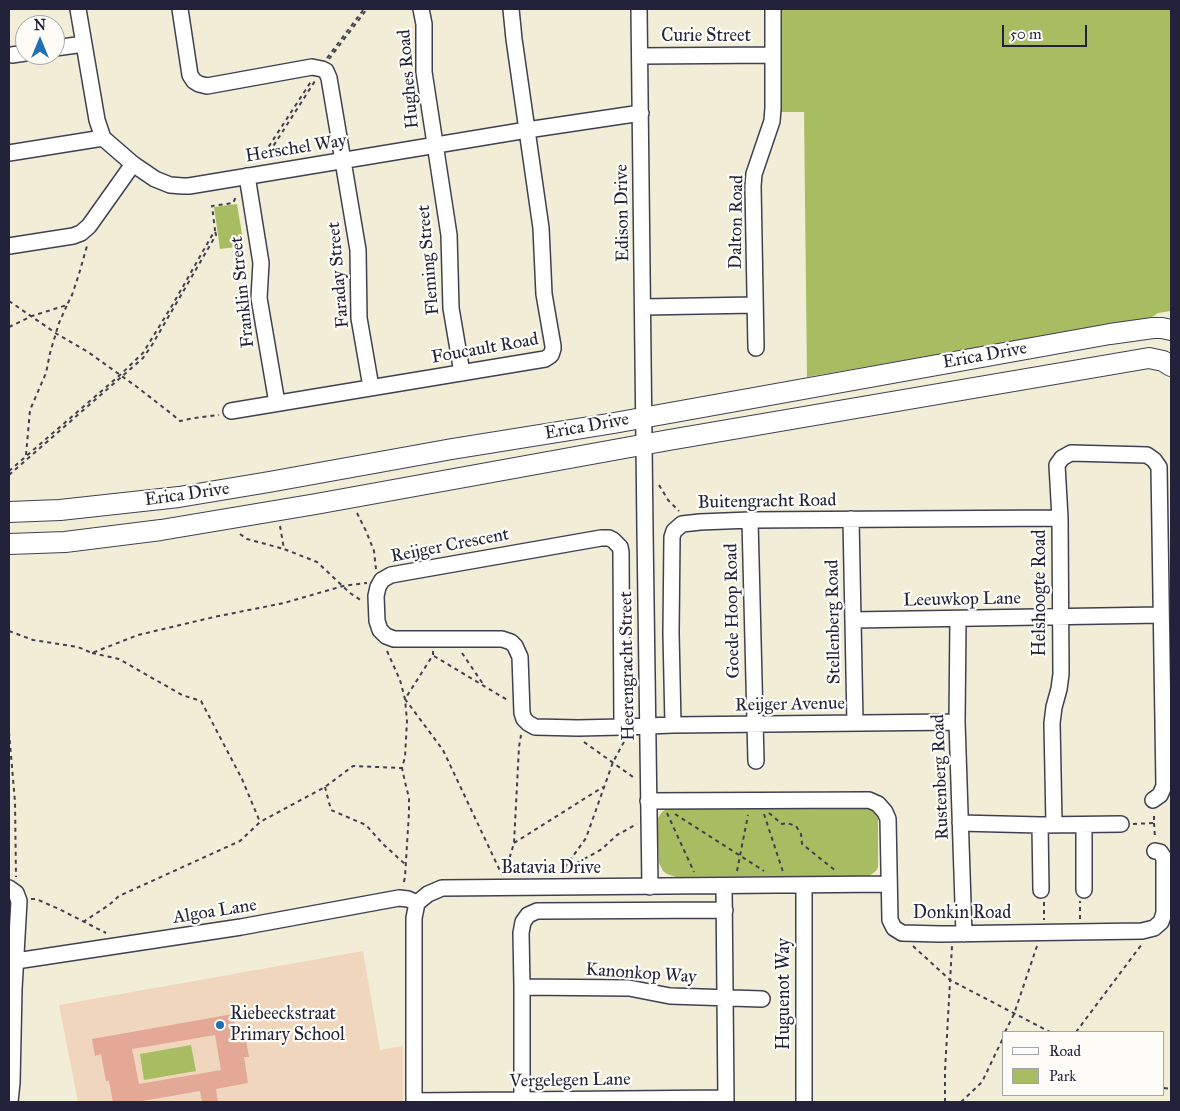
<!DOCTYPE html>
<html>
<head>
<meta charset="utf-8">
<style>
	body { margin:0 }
	#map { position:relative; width:1180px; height:1111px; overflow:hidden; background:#f2edd6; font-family:"IM FELL Great Primer",serif }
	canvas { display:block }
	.frame { position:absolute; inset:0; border:10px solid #22223b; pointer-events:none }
	.legend { position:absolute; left:1002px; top:1031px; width:162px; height:65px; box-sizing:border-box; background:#fdfcf7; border:1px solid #a5a5ac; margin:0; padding:6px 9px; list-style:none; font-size:15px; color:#22223b }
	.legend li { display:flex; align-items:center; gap:10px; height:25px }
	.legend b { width:25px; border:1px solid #a5a5ac }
	.north { position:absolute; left:15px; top:15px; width:50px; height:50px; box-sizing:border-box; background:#fdfcf7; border:1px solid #a5a5ac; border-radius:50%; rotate:0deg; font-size:14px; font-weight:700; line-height:20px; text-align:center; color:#22223b }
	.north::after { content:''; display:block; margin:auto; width:18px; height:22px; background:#1f6fb2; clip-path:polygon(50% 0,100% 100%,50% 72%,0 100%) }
	.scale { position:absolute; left:1002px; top:25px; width:85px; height:22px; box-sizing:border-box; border:2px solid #22223b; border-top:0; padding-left:6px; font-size:15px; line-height:18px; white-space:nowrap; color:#22223b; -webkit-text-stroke:4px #fdfcf7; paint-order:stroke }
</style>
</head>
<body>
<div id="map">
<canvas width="1180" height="1111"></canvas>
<div class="frame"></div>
<ul class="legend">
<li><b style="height:6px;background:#fff"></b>Road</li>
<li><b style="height:14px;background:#a8bd62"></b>Park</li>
</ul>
<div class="north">N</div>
<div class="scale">50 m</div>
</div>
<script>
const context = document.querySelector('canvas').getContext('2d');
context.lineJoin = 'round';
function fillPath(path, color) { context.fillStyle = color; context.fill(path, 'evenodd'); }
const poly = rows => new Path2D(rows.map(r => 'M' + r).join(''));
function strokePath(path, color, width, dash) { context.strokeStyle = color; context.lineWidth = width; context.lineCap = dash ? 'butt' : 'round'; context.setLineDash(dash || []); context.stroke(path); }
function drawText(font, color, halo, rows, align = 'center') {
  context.font = font + ' "IM FELL Great Primer",serif'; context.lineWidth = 4.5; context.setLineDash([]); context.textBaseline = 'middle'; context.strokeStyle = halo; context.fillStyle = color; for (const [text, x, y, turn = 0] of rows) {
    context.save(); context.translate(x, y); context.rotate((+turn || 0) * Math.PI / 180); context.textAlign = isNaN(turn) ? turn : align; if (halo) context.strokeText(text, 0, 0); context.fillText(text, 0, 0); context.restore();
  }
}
fillPath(poly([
	[363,951,380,1050,403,1046,403,1102,78,1102,59,1005]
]), '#f0d6bc');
fillPath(poly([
	[776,9,1171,9,1171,311,1158,313,1154,316,1148,318,807,377,804,112,777,112],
	[237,204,244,246,220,249,214,207],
	[866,807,873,811,878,818,878,867,876,871,869,876,676,877,667,874,663,871,659,863,657,819,662,812,668,808],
	[191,1045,196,1071,144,1080,140,1054]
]), '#a8bd62');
fillPath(poly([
	[233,1014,237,1041,246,1040,249,1057,244,1057,248,1083,216,1089,218,1102,202,1102,200,1091,137,1102,113,1102,109,1081,106,1081,101,1054,95,1056,92,1039],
	[215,1035,221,1070,139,1084,132,1049]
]), '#e4a896');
const minor = poly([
	[78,9,97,120,103,138,133,164,155,179,170,185,183,186,189,186,527,130,641,113],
	[180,9,190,75,194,81,199,84,207,86,312,67,322,69,326,71,329,78,358,250,359,318,371,387],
	[421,9,424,24,424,72,449,235,451,308,462,373],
	[639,9,645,531,650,887],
	[55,48,84,44],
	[12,55,25,53],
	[640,56,772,55],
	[9,153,103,138],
	[247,176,261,263,259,298,277,403],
	[9,246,73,236,81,233,89,226,133,164],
	[643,307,755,305],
	[756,348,753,186,754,174,772,121,773,108,773,9],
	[231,411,545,359,551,355,553,349,553,346,544,294,541,228,514,39,511,9],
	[851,519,855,723],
	[750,520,756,761],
	[958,619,957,722,964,934],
	[853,620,1161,615],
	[673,725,671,633,672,537,674,531,682,524,700,522,750,520,1060,518],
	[622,727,621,552,620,547,613,540,609,538,601,538,402,573,391,575,382,580,378,587,376,596,377,621,380,630,386,636,394,639,502,639,511,642,515,646,520,657,522,713,524,719,528,723,535,727,578,728,622,727,673,725,957,722],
	[648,801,869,800,878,804,885,812,888,819,890,920,894,928,902,933,940,934,1142,931,1154,928,1161,922,1164,913,1164,858,1160,852,1155,851],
	[960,823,1040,825,1121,824],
	[1054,824,1052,723,1054,707,1059,689,1061,674,1060,518,1057,465,1062,458,1071,453,1147,455,1154,460,1159,467,1164,786,1160,795,1153,800],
	[1040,825,1041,890],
	[1084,825,1084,890],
	[804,885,804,1102],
	[724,886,726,1102],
	[9,888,16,893,19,901,14,989,12,1082,10,1102],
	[16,961,241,927,399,898,408,899,417,903],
	[522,987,629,988,670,996,762,999],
	[414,1101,726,1098],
	[414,1102,414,918,417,903,428,894,442,888,889,884],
	[522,1102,522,987,521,933,523,922,528,915,537,911,725,910]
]);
const major = poly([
	[9,512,60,510,179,497,269,482,452,449,614,423,1110,334,1153,328,1162,328,1171,330],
	[9,544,65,542,161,530,316,504,669,440,1149,358,1163,361,1171,366]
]);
strokePath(minor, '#414052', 18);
strokePath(major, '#414052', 22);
strokePath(poly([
	[327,58,364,9],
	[329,59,367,9],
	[265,159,315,81],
	[260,160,312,80],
	[9,301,57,334,88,352,137,387,173,415,180,421,194,418,219,415],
	[9,327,32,316,67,305,72,295,79,274,87,246],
	[26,455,30,410,46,373,50,353,59,323,67,305],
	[9,471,120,375,143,353,173,304,215,230,212,206,233,203,237,195],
	[9,475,143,358,152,345,216,235,215,231],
	[659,485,668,500,679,511],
	[357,513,366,531,374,551,376,569],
	[280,526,284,549,317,562,350,593,362,601],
	[240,534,247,539,284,549],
	[9,631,33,640,78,647,92,653,138,635,214,617,284,603,343,586,367,583],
	[387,651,400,680,405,699,407,721,405,757,402,768,405,782,409,798,409,812,405,877,403,886],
	[433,651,433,655,405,699,443,750,502,875],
	[92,653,119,659,182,695,201,701,242,779,260,822],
	[462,653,483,684],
	[434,656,509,701],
	[9,732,15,802,16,877],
	[584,742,633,777,636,777],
	[325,787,331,810,366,825,383,844,406,865],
	[667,813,694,872],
	[769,813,782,824,787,823,796,826,801,834,802,844,836,871],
	[675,814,764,871],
	[764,814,783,872],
	[1154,823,1155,838],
	[1133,824,1154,823,1154,814],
	[514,843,603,787],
	[563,871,602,849,617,835,637,824],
	[737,871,748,815],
	[505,873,514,843,519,747,521,735],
	[560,874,586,838,613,762,625,740],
	[31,899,36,899,59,909,106,933],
	[1044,902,1044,920],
	[1080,919,1080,901],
	[83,922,109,905,119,896,240,841,260,822,325,787,353,766,402,768],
	[913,946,950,980,1050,1032],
	[1005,1032,1014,1014,1037,946],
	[1076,1032,1142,944],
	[1164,1088,1171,1089],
	[945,1102,945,1071,952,946],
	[961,1102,982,1082,1004,1036]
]), '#414052', 2, [4, 4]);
strokePath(minor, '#fff', 15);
strokePath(major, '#fff', 20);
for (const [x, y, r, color] of [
	[220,1025,5,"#1f6fb2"]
]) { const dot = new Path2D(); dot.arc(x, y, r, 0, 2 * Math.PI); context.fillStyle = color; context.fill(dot); strokePath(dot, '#fdfcf7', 2); }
drawText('18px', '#22223b', '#fdfcf7', [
	["Curie Street",706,37],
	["Hughes Road",409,79,-95],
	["Herschel Way",296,149,-9],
	["Edison Drive",623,213,-91],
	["Dalton Road",737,222,-89],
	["Fleming Street",429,260,-95],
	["Faraday Street",339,275,-95],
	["Franklin Street",243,292,-96],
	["Foucault Road",485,349,-10],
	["Erica Drive",985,356,-10],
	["Erica Drive",587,427,-10],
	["Erica Drive",187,495,-8],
	["Buitengracht Road",767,502,-1],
	["Reijger Crescent",450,546,-11],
	["Helshoogte Road",1041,593,-90],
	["Leeuwkop Lane",962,600,-1],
	["Goede Hoop Road",733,611,-91],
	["Stellenberg Road",834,622,-91],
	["Heerengracht Street",628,666,-91],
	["Reijger Avenue",790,705,-1],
	["Rustenberg Road",941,777,-92],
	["Batavia Drive",551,869],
	["Algoa Lane",215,912,-9],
	["Donkin Road",962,914],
	["Kanonkop Way",641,974,4],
	["Huguenot Way",785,994,-90],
	["Vergelegen Lane",570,1081,-1]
]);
drawText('18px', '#22223b', '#fdfcf7', [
	["Riebeeckstraat",230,1015],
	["Primary School",230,1036]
], 'left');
</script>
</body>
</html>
